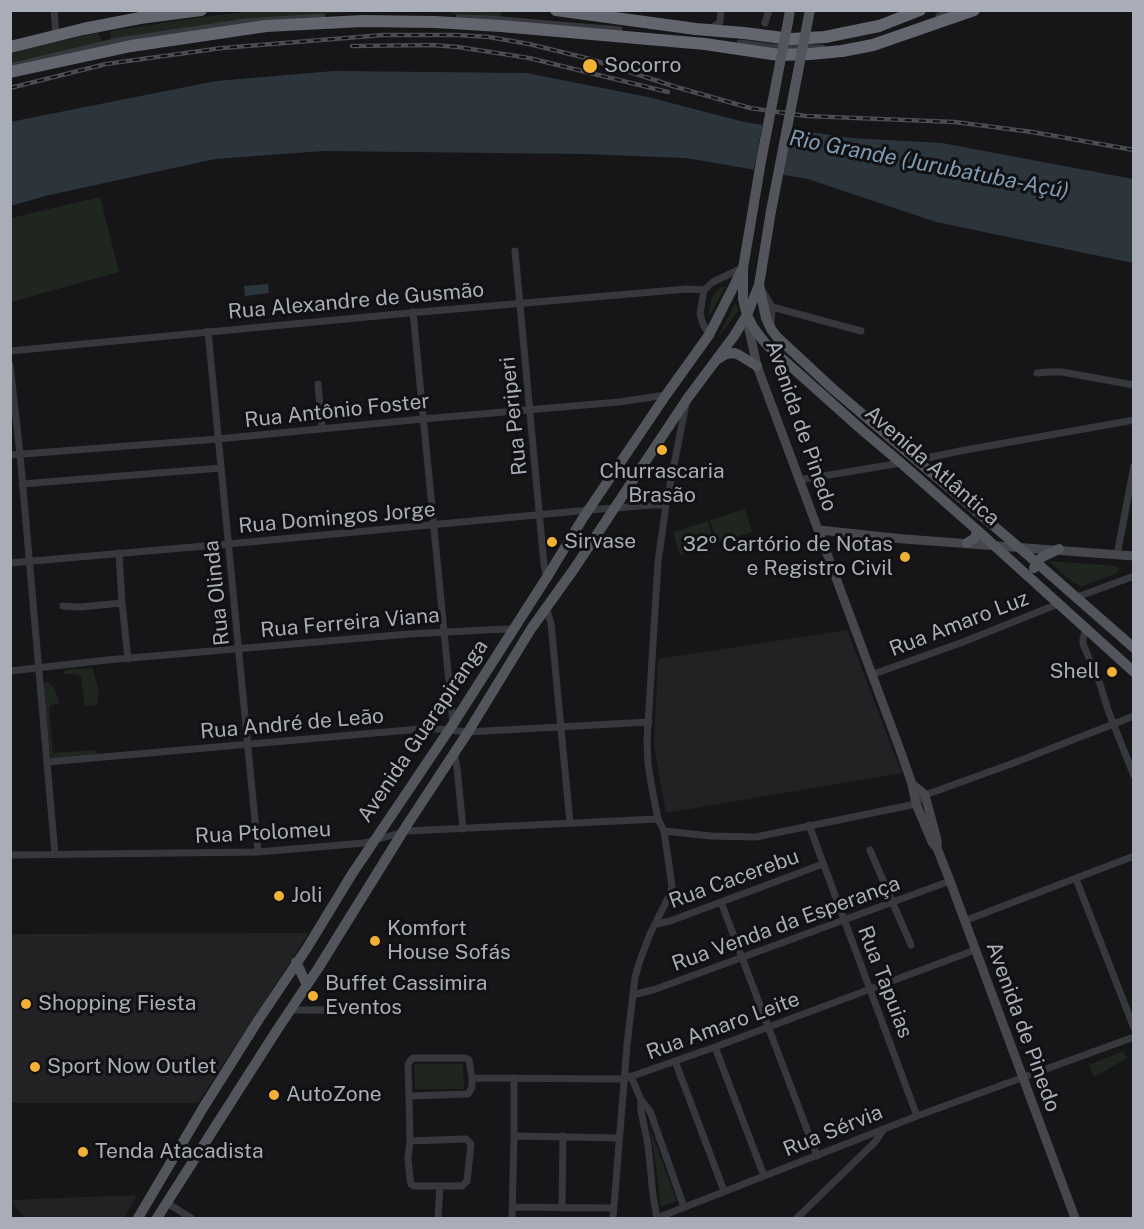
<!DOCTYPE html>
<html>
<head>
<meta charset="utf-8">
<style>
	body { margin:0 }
	#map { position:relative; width:1144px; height:1229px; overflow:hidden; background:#161618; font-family:"Public Sans",sans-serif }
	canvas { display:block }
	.frame { position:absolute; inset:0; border:12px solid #a8adb8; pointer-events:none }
</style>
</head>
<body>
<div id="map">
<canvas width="1144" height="1229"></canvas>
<div class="frame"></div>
</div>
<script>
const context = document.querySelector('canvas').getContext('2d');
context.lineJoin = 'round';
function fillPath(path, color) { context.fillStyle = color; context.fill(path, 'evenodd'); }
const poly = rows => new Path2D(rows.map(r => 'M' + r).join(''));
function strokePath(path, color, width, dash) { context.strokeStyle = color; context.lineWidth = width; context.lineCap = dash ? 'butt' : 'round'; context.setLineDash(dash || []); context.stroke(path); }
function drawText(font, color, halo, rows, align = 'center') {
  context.font = font + ' "Public Sans",sans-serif'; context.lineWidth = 6; context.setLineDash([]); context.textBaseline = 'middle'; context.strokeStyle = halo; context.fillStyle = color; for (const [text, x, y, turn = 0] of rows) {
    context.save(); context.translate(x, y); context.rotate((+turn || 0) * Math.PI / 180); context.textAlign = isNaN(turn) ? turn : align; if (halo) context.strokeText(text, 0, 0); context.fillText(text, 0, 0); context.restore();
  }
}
fillPath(poly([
	[847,630,902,773,666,813,654,745,658,659],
	[309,933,198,1103,11,1103,10,934],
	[137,1195,124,1218,25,1218,10,1200]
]), '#222225');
fillPath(poly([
	[509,10,533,13,504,11,499,17,487,17,487,15,484,15,484,16,477,16,477,14,471,14,471,16,460,16,446,11,409,11],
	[255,11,360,11,311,15,111,42,110,31,202,17],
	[95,33,99,34,102,40,101,43,11,64,10,53],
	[100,197,119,272,11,302,11,218],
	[726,286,711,313,709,316,711,300,713,296,720,288],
	[735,303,739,310,717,339],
	[745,509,752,532,717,543,710,520],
	[708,521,715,544,680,555,673,532],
	[1049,561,1116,566,1119,569,1117,573,1081,587,1064,575],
	[89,668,93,669,99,693,97,705,85,706,81,676,73,674,64,674,65,670],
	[47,681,54,688,60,703,52,705,49,708,53,753,96,750,97,755,51,759,42,686],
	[1123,1051,1127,1058,1094,1077,1089,1065],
	[414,1064,463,1064,464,1089,415,1089],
	[649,1126,677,1201,661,1207,654,1152]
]), '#1e261f');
fillPath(poly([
	[334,71,526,73,648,97,744,122,851,138,942,143,1133,179,1133,263,936,222,808,179,686,158,584,154,323,151,215,159,45,196,11,206,10,122,216,81],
	[268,284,269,293,245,296,244,286]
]), '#2c353c');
fillPath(poly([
	[763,122,791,126,782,178,753,173]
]), '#161618');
strokePath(poly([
	[54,10,56,35],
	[939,16,953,10],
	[459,18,490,19,619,30],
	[765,23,769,10],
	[710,29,720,22,721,10],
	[740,43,770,47,822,48],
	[14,66,119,41,246,22,322,17],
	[515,251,544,565,547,577],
	[762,290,772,307,771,326],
	[772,307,861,331],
	[413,312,453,724],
	[208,331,258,852],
	[709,335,703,324,700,314,704,290,713,282,742,268],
	[10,351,409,313,687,289,704,290],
	[10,365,20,454,55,854],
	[1037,373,1049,372,1062,372,1134,385],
	[318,384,322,428],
	[10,455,218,439,423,419,619,402,666,395],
	[917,460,960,451,1134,420],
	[799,480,901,463],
	[22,484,221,468],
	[119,553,122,603,128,659],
	[1117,555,1134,466],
	[10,563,228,544,589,510,653,505,666,505],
	[1077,597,1134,576],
	[63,606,80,607,122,603],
	[546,607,551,623,570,823],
	[1086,629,1083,639,1083,644,1100,684,1108,710,1134,776],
	[10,671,107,660,409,634,505,629,514,630],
	[871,675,963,642,1058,604],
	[454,753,457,767,463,829],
	[47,762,420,729,441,729,468,732,649,722],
	[809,825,917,1116],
	[664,831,711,836,756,837,916,804,925,795,1011,764,1134,716],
	[870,850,911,945],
	[10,855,258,852,364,843,407,831,658,819],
	[1076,879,1134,1028],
	[721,902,817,1156],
	[964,921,1134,856],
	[656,924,670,921,697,911,823,864],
	[633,995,656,989,950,881],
	[290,1010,382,1010],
	[715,1047,764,1176],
	[675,1061,724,1191],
	[631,1076,641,1100,641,1111,648,1145,653,1195,657,1218],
	[472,1078,624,1079,715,1047,975,950],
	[409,1096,468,1094,472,1087,472,1078,469,1060,465,1058,413,1058,410,1061,408,1065,409,1096,410,1141,408,1158,410,1179,411,1184,414,1186,462,1186,467,1181,471,1144,466,1139,410,1141],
	[641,1100,650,1111,684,1207],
	[514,1136,619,1138],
	[167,1203,191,1218],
	[513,1207,613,1208],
	[562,1208,563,1136],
	[438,1218,440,1186],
	[512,1218,514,1136,514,1078],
	[613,1218,627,1045,635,978,639,963,650,934,670,894,672,886,664,831,658,819,653,794,648,764,647,741,658,562,666,505,686,404],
	[657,1218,917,1116,1134,1037],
	[797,1218,875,1142,884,1129]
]), '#37383d', 7);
strokePath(poly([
	[747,320,757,366,899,747,912,784,916,804,932,842,937,848,950,881,1075,1218],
	[819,530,904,539,1134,556],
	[912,784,925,795,937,840,937,845]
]), '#45474d', 9);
strokePath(poly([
	[808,20,810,10],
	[788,22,790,10],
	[753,209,743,268,743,299,747,315,753,327,762,339,768,346,862,430,901,463,977,530,1134,672],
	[759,285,766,318,771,329,777,337,833,389,1029,556,1134,648],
	[718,359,726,354,734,353,739,355,757,366],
	[967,543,975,538,977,530],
	[1034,568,1037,562,1042,557,1059,549],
	[296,962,307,985],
	[138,1218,203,1108,259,1019,307,948,352,874,453,724,547,577,583,518,666,395,709,335,743,268],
	[157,1218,275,1033,319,967,407,825,468,732,531,629,574,569,687,399,734,336,747,315,759,285,771,211]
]), '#53555c', 10);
strokePath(poly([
	[556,10,696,29,744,33,791,39,825,37,879,26,920,10],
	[10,47,83,29,140,18,201,10],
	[10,72,131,46,266,26,363,21,435,22,501,26,705,44,779,55,810,54,842,51,873,45,974,10]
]), '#63666e', 12);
const rail = poly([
	[352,46,432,45,458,47,529,58,668,92],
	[10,88,106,64,222,48,383,35,457,35,489,37,529,44,590,59,676,87,750,108,806,116,955,122,1032,132,1134,150]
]);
strokePath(rail, '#4a4c52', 4.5);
strokePath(rail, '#111113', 2, [7]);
strokePath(poly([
	[753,209,761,161,788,22],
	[771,211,808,20]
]), '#53555c', 10);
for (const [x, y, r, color] of [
	[590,66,8,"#f2b134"],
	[662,450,6,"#f2b134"],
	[552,542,6,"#f2b134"],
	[905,557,6,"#f2b134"],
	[1112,672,6,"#f2b134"],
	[279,896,6,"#f2b134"],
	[375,941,6,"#f2b134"],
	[313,996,6,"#f2b134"],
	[26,1004,6,"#f2b134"],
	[35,1067,6,"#f2b134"],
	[274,1095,6,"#f2b134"],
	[83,1152,6,"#f2b134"]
]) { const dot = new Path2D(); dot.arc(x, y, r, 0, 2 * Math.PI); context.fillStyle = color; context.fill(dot); strokePath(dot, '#111113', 2); }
drawText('21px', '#a8adb8', '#111113', [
	["Socorro",604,66],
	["Churrascaria",662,472,"center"],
	["Brasão",662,496,"center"],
	["Sirvase",564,542],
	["32º Cartório de Notas",893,545,"right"],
	["e Registro Civil",893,569,"right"],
	["Shell",1100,672,"right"],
	["Joli",291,896],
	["Komfort",387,929],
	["House Sofás",387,953],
	["Buffet Cassimira",325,984],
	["Eventos",325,1008],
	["Shopping Fiesta",38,1004],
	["Sport Now Outlet",47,1067],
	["AutoZone",286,1095],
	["Tenda Atacadista",95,1152]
], 'left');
drawText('21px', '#a8adb8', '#111113', [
	["Rua Alexandre de Gusmão",356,301,-5],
	["Rua Antônio Foster",337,411,-6],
	["Rua Periperi",514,416,-96],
	["Avenida de Pinedo",801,426,71],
	["Avenida Atlântica",932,466,41],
	["Rua Domingos Jorge",337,518,-5],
	["Rua Olinda",217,593,-96],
	["Rua Ferreira Viana",350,623,-5],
	["Rua Amaro Luz",959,624,-21],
	["Rua André de Leão",292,724,-5],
	["Avenida Guarapiranga",423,731,-56],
	["Rua Ptolomeu",263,833,-3],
	["Rua Cacerebu",734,879,-20],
	["Rua Venda da Esperança",786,924,-20],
	["Rua Tapuias",885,982,69],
	["Rua Amaro Leite",723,1026,-20],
	["Avenida de Pinedo",1023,1027,70],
	["Rua Sérvia",833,1131,-22]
]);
drawText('italic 22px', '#7f9bb3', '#111113', [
	["Rio Grande (Jurubatuba-Açú)",929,165,11]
]);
</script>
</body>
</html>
